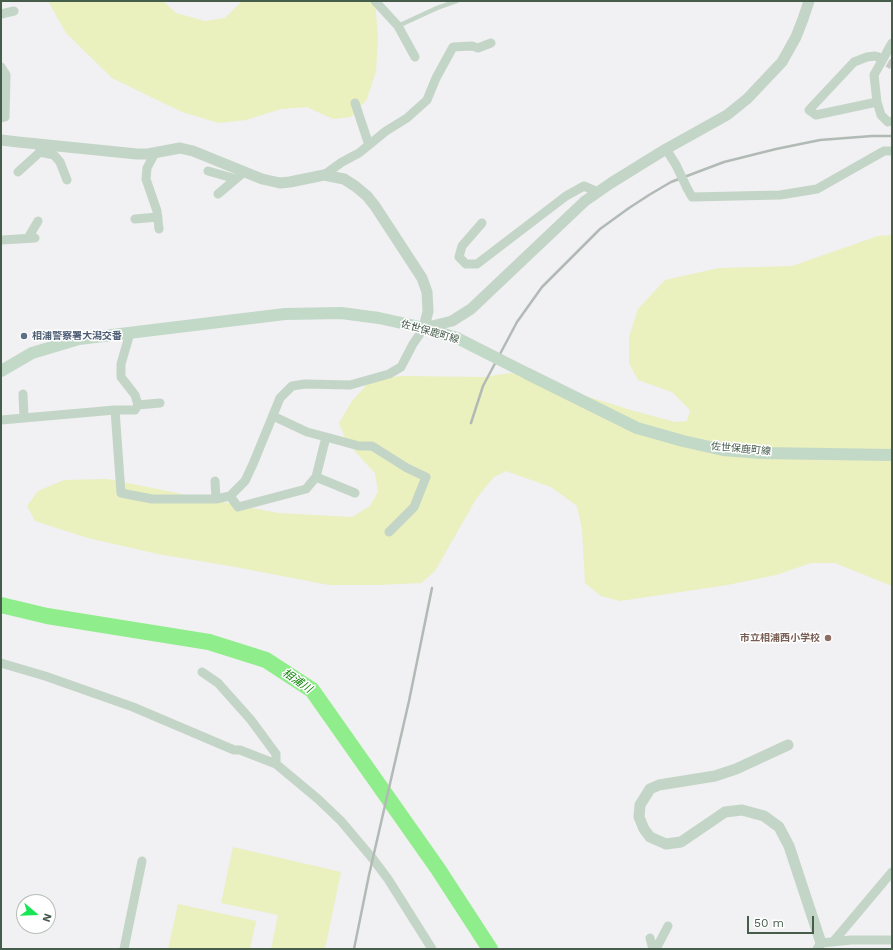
<!DOCTYPE html>
<html>
<head>
<meta charset="utf-8">
<style>
	body { margin:0 }
	#map { position:relative; width:893px; height:950px; overflow:hidden; background:#f1f0f2; font-family:"Work Sans",sans-serif }
	canvas { display:block }
	.frame { position:absolute; inset:0; border:2px solid #475d4c; pointer-events:none }
	.north { position:absolute; left:16px; top:894px; width:40px; height:40px; box-sizing:border-box; background:#fff; border:1px solid #b5beb7; border-radius:50%; rotate:109deg; font-size:11px; font-weight:700; line-height:16px; text-align:center; color:#475d4c }
	.north::after { content:''; display:block; margin:auto; width:14px; height:18px; background:#17e555; clip-path:polygon(50% 0,100% 100%,50% 72%,0 100%) }
	.scale { position:absolute; left:747px; top:916px; width:67px; height:18px; box-sizing:border-box; border:2px solid #475d4c; border-top:0; padding-left:5px; font-size:12px; line-height:14px; white-space:nowrap; color:#475d4c; -webkit-text-stroke:3px #fff; paint-order:stroke }
</style>
</head>
<body>
<div id="map">
<canvas width="893" height="950"></canvas>
<div class="frame"></div>
<div class="north">N</div>
<div class="scale">50 m</div>
</div>
<script>
const context = document.querySelector('canvas').getContext('2d');
context.lineJoin = 'round';
function fillPath(path, color) { context.fillStyle = color; context.fill(path, 'evenodd'); }
const poly = rows => new Path2D(rows.map(r => 'M' + r).join(''));
function strokePath(path, color, width, dash) { context.strokeStyle = color; context.lineWidth = width; context.lineCap = dash ? 'butt' : 'round'; context.setLineDash(dash || []); context.stroke(path); }
function drawText(font, color, halo, rows, align = 'center') {
  context.font = font + ' "Work Sans","Noto Sans JP",sans-serif'; context.lineWidth = 3; context.setLineDash([]); context.textBaseline = 'middle'; context.strokeStyle = halo; context.fillStyle = color; for (const [text, x, y, turn = 0] of rows) {
    context.save(); context.translate(x, y); context.rotate((+turn || 0) * Math.PI / 180); context.textAlign = isNaN(turn) ? turn : align; if (halo) context.strokeText(text, 0, 0); context.fillText(text, 0, 0); context.restore();
  }
}
fillPath(poly([
	[48,1,163,1,176,13,205,21,225,18,242,1,375,1,378,37,376,71,367,99,351,117,333,119,307,107,281,109,246,120,219,123,182,112,112,78,66,33],
	[892,235,892,586,835,563,811,563,776,575,727,585,620,601,601,596,585,583,582,529,577,506,551,487,506,471,494,477,476,499,435,571,421,583,377,585,329,585,230,566,158,554,88,538,35,521,27,506,38,491,64,480,107,479,278,513,352,517,370,506,378,492,375,473,347,443,339,423,352,401,372,379,402,376,484,377,511,373,634,411,675,422,687,421,690,410,672,392,638,380,629,363,629,337,638,309,665,280,719,268,792,266,878,236],
	[233,847,341,872,325,949,271,949,278,915,221,903],
	[178,904,256,921,250,949,168,949]
]), '#eaf0be');
strokePath(poly([
	[1,605,47,616,209,642,266,660,312,690,438,869,490,949]
]), '#90ed8b', 16);
strokePath(poly([
	[876,56,892,65]
]), '#c6cbc8', 9, [9, 4.5]);
strokePath(poly([
	[398,26,437,8,457,1]
]), '#c3d5c6', 4.5);
strokePath(poly([
	[375,1,398,26,415,57],
	[1,14,14,11],
	[892,43,874,75,877,102,881,115,888,122,892,121],
	[875,56,867,57,854,62,809,110,816,115,877,102],
	[1,67,6,75,5,117,1,118],
	[355,103,369,145],
	[666,149,676,165],
	[40,152,54,155,60,162,67,180],
	[155,153,147,168,146,179,157,211,159,229],
	[208,171,236,179],
	[18,172,40,152,40,148],
	[324,175,342,162,359,153,386,131,407,118,427,100,436,78,453,47,472,46,478,48,491,43],
	[687,188,692,197,780,195,817,189,884,151,892,151],
	[218,194,244,172],
	[135,219,158,217],
	[482,223,462,246,459,257,466,264,477,264,566,196,584,186,598,192],
	[28,238,38,221],
	[1,240,35,238],
	[130,333,121,364,121,377,135,395,138,405],
	[23,394,24,418],
	[115,410,135,410,138,405,160,403],
	[1,420,115,410,121,493,152,499,216,499,230,496,245,481,253,464,280,398,292,386,305,384,350,385,389,374,401,367,413,344,424,328],
	[326,437,359,446,372,446,407,468,426,477,414,507,389,532],
	[316,477,355,493],
	[215,481,216,499],
	[230,496,238,507,306,489,316,477,326,437,307,432,273,416],
	[1,663,45,676,133,707,234,750,240,750,276,764,318,799,341,821,373,859,388,879,432,949],
	[202,672,218,683,251,720,276,754,276,764],
	[650,938,653,949],
	[833,942,892,872],
	[124,949,142,861],
	[656,949,668,926],
	[817,949,821,943,851,940,892,940]
]), '#c3d5c6', 9);
strokePath(poly([
	[1,140,18,142,137,154,148,154,180,148,193,151,262,179,280,183,290,182,324,175,344,179,355,186,367,196,375,206,422,278,427,292,428,311,424,328,452,321,471,309,585,201,611,183,666,149,727,115,747,99,782,62,796,37,803,19,809,1],
	[788,745,736,769,715,776,659,785,650,789,640,805,639,817,644,829,650,837,666,844,681,842,725,812,742,810,764,816,779,827,789,846,821,943]
]), '#c3d5c6', 11);
strokePath(poly([
	[1,371,32,353,79,339,285,314,341,313,379,318,424,328,457,338],
	[528,374,637,428,683,441,723,450,761,453,892,455]
]), '#c2d9c8', 12);
strokePath(poly([
	[471,423,483,386,517,322,542,287,600,229,629,208,649,195,671,182,724,162,776,149,820,140,872,136,892,136],
	[354,949,369,875,409,701,432,588]
]), '#b2bab5', 2.5);
strokePath(poly([
	[676,165,687,188]
]), '#c3d5c6', 9);
strokePath(poly([
	[457,338,528,374]
]), '#c2d9c8', 12);
for (const [x, y, r, color] of [
	[24,336,4,"#5c6f8a"],
	[828,638,4,"#8d6e63"]
]) { const dot = new Path2D(); dot.arc(x, y, r, 0, 2 * Math.PI); context.fillStyle = color; context.fill(dot); strokePath(dot, '#fff', 1.5); }
drawText('10px', '#475d4c', '#fff', [
	["佐世保鹿町線",430,332,16],
	["佐世保鹿町線",741,449,5]
]);
drawText('bold 10px', '#4e5e75', '#fff', [
	["相浦警察署大潟交番",32,336]
], 'left');
drawText('bold 10px', '#785e54', '#fff', [
	["市立相浦西小学校",820,638]
], 'right');
drawText('italic 11px', '#12860c', '#fff', [
	["相浦川",297,681,35]
]);
</script>
</body>
</html>
